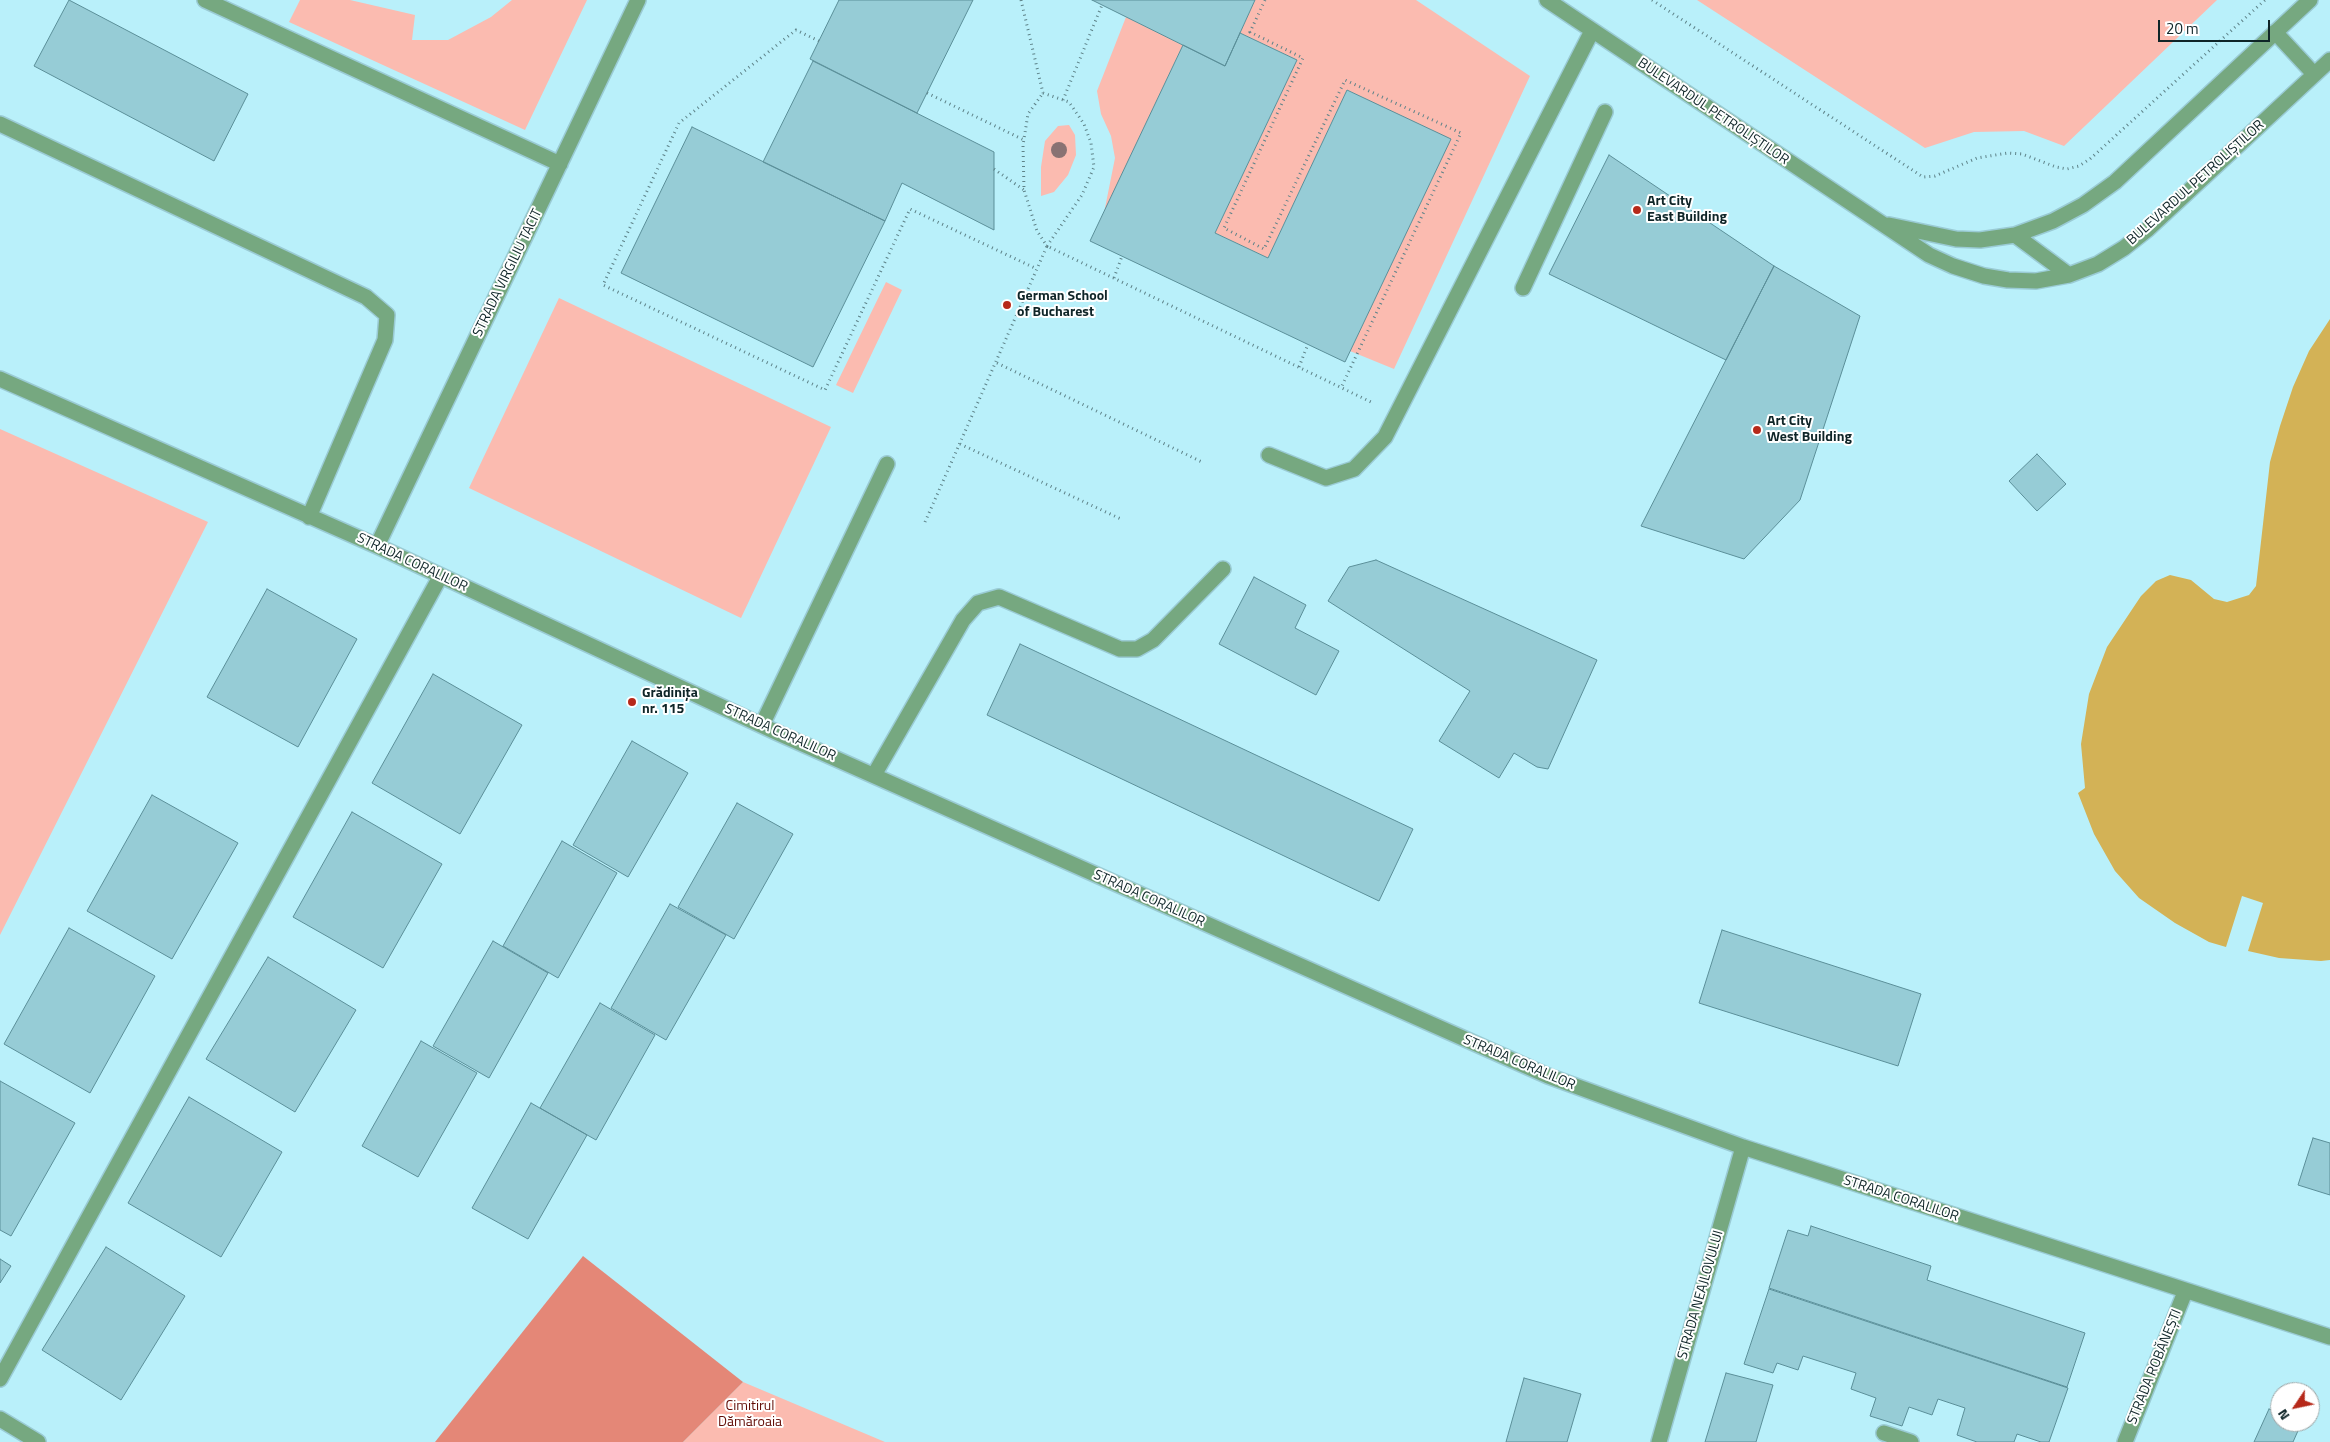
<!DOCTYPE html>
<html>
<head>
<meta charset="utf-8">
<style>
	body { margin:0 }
	#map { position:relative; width:2330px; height:1442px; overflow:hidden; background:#b9f0fa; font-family:"Titillium Web",sans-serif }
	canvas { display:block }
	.north { position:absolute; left:2270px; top:1382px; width:50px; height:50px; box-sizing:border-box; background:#fff; border:1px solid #9fa8a9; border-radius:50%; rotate:236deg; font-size:14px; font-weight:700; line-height:20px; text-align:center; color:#0f2528 }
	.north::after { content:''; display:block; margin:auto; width:18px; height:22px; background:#b6291a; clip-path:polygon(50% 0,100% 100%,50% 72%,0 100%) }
	.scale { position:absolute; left:2158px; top:20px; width:112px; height:22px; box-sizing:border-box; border:2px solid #0f2528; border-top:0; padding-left:6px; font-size:15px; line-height:18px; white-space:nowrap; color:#0f2528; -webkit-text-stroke:4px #fff; paint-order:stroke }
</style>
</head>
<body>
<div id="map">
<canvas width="2330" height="1442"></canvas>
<div class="north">N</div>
<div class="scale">20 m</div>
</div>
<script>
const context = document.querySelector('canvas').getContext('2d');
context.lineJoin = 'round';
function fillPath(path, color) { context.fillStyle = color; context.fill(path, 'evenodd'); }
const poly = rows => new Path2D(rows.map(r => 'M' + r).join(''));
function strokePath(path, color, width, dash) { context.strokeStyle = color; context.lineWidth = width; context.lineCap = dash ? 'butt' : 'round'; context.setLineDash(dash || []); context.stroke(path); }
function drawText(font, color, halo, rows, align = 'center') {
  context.font = font + ' "Titillium Web",sans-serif'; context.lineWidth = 4; context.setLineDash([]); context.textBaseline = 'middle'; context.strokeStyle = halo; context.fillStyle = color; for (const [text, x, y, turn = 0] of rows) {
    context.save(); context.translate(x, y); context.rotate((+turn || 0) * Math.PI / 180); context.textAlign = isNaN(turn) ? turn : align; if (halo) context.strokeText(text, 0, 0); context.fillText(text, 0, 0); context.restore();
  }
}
fillPath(poly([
	[300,0,350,0,415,15,412,40,448,40,491,17,512,0,587,0,525,130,289,22],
	[1255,0,1416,0,1530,76,1394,369,1350,351,1450,140,1347,90,1268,258,1215,233,1297,60,1240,33],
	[1697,0,2217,0,2064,146,2024,131,1974,132,1925,148],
	[1126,17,1183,45,1104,213,1115,158,1111,136,1101,114,1097,91],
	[1069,125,1075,135,1076,155,1068,175,1054,192,1041,196,1041,167,1045,141,1058,126],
	[886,282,902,290,853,393,836,385],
	[559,298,831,427,741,618,469,488],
	[0,429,208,522,0,935],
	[743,1382,885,1442,683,1442]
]), '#fbbbb0');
fillPath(poly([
	[583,1256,743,1382,683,1442,435,1442]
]), '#e48777');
fillPath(poly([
	[2330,319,2330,960,2321,961,2279,958,2248,951,2263,903,2242,896,2226,947,2209,942,2175,923,2139,898,2115,871,2094,834,2078,793,2085,788,2081,744,2089,694,2107,647,2141,596,2156,581,2170,575,2191,580,2214,599,2227,602,2249,595,2256,586,2270,462,2280,426,2293,387,2309,351]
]), '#d3b256');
const building = poly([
	[69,0,248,94,214,161,34,66,69,0],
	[839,0,973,0,917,113,810,59,839,0],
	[1092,0,1255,0,1225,66,1092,0],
	[1240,33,1297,60,1215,233,1268,258,1347,90,1451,139,1345,362,1090,241,1183,45,1225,66,1240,33],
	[813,61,994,152,994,230,902,183,885,221,763,162,813,61],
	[692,127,885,221,813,367,621,273,692,127],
	[1609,155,1774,266,1726,360,1549,274,1609,155],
	[1774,266,1860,316,1800,500,1744,559,1641,526,1774,266],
	[2037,454,2066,484,2037,511,2009,481,2037,454],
	[1376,560,1597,660,1548,769,1537,767,1514,753,1499,778,1439,741,1470,691,1328,601,1349,567,1376,560],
	[1254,577,1306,605,1295,628,1339,651,1316,695,1219,644,1254,577],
	[267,589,357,639,298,747,207,697,267,589],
	[1020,644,1413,829,1379,901,987,715,1020,644],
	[433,674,522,725,460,834,372,783,433,674],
	[632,741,688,773,628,877,573,845,632,741],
	[152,795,238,843,172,959,87,911,152,795],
	[737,803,793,834,734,939,678,907,737,803],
	[352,812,442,864,383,968,293,917,352,812],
	[562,841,617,873,558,978,503,946,562,841],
	[670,904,726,935,666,1040,611,1008,670,904],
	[69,928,155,976,90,1093,4,1044,69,928],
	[1722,930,1921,994,1898,1066,1699,1003,1722,930],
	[493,941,548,973,489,1078,433,1046,493,941],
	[268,957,356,1010,295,1112,206,1059,268,957],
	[600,1003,655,1035,596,1140,540,1108,600,1003],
	[421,1041,477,1073,418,1177,362,1146,421,1041],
	[0,1081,75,1123,11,1236,0,1230,0,1081],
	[189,1097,282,1152,221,1257,128,1203,189,1097],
	[531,1103,587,1135,528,1239,472,1208,531,1103],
	[2313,1138,2330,1143,2330,1195,2298,1185,2313,1138],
	[1811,1226,1931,1266,1927,1280,2085,1333,2067,1387,1769,1288,1788,1230,1808,1236,1811,1226],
	[106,1247,185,1296,121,1400,42,1350,106,1247],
	[0,1259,11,1266,0,1283,0,1259],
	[1769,1289,2068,1388,2049,1442,2041,1442,2017,1434,2014,1442,1977,1442,1957,1435,1965,1408,1938,1399,1932,1415,1909,1407,1902,1426,1870,1416,1876,1398,1851,1389,1856,1373,1803,1356,1798,1370,1777,1363,1773,1373,1744,1364,1769,1289],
	[1726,1373,1773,1385,1756,1442,1705,1442,1726,1373],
	[1524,1378,1581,1394,1567,1442,1506,1442,1524,1378],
	[2269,1409,2280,1414,2280,1422,2301,1424,2293,1442,2254,1442,2269,1409]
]);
fillPath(building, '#96ccd6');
strokePath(building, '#5b8f99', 1);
const minor = poly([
	[205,0,560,164],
	[1547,0,1929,255,1953,266,1984,276,2008,280,2036,281,2069,275,2098,264,2124,248,2148,229,2330,60],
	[2275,32,2314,74],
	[0,124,366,297,387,315,385,340,309,517],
	[1889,225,1956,239,1980,240,2015,235,2053,221,2083,205,2115,182,2310,0],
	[2015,235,2069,275],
	[1523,288,1605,112],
	[0,379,377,546,778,733,1548,1076,1743,1147,2330,1337],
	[1269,455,1326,478,1354,469,1385,437,1592,31],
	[377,546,638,0],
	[762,725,887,464],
	[874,775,963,620,978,603,999,597,1120,649,1137,649,1153,640,1223,569],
	[0,1379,440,577],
	[0,1419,38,1442],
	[1884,1433,1911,1442],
	[1659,1442,1743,1147],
	[2125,1442,2185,1292]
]);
strokePath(minor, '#9acbd4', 18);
strokePath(poly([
	[1021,0,1043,93],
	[1265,0,1250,32,1303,58,1224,228,1264,249,1345,80,1461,133,1341,388],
	[1652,0,1923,177,1935,176,1977,158,2008,153,2022,154,2056,167,2067,169,2079,166,2090,159,2265,0],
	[819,41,796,30,679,123,603,285,825,390,910,209,1037,269],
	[927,93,1024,140],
	[1043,93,1069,102,1084,124,1091,143,1094,167,1082,195,1047,246,1037,231,1024,190,1023,145,1028,114,1043,93],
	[1063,100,1102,5],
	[994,169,1024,190],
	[1114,278,1122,256],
	[997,363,1202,462],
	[1299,367,1308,344],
	[960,444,1123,520],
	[925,522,1047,246,1371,402]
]), '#5d8288', 3, [1, 4]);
strokePath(minor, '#76a880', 15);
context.fillStyle = '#897273';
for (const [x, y] of [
	[1059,150]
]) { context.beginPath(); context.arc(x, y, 8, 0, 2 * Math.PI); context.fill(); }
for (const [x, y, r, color] of [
	[1637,210,5,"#b6291a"],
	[1007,305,5,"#b6291a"],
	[1757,430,5,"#b6291a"],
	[632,702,5,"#b6291a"]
]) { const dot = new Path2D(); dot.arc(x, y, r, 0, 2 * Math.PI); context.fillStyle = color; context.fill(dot); strokePath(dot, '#fff', 2); }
drawText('14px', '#0f2528', '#fff', [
	["BULEVARDUL PETROLIȘTILOR",1713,112,34],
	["BULEVARDUL PETROLIȘTILOR",2196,183,-42],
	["STRADA VIRGILIU TACIT",508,273,-64],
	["STRADA CORALILOR",412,563,25],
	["STRADA CORALILOR",780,733,24],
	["STRADA CORALILOR",1149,899,24],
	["STRADA CORALILOR",1519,1063,23],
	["STRADA CORALILOR",1901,1199,18],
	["STRADA NEAJLOVULUI",1701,1295,-74],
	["STRADA ROBĂNEȘTI",2155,1367,-68]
]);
drawText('bold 14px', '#0f2528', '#fff', [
	["Art City",1647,202],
	["East Building",1647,218],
	["German School",1017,297],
	["of Bucharest",1017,313],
	["Art City",1767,422],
	["West Building",1767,438],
	["Grădinița",642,694],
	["nr. 115",642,710]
], 'left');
drawText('14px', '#610b05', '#fff', [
	["Cimitirul",750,1407],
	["Dămăroaia",750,1423]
]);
</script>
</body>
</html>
